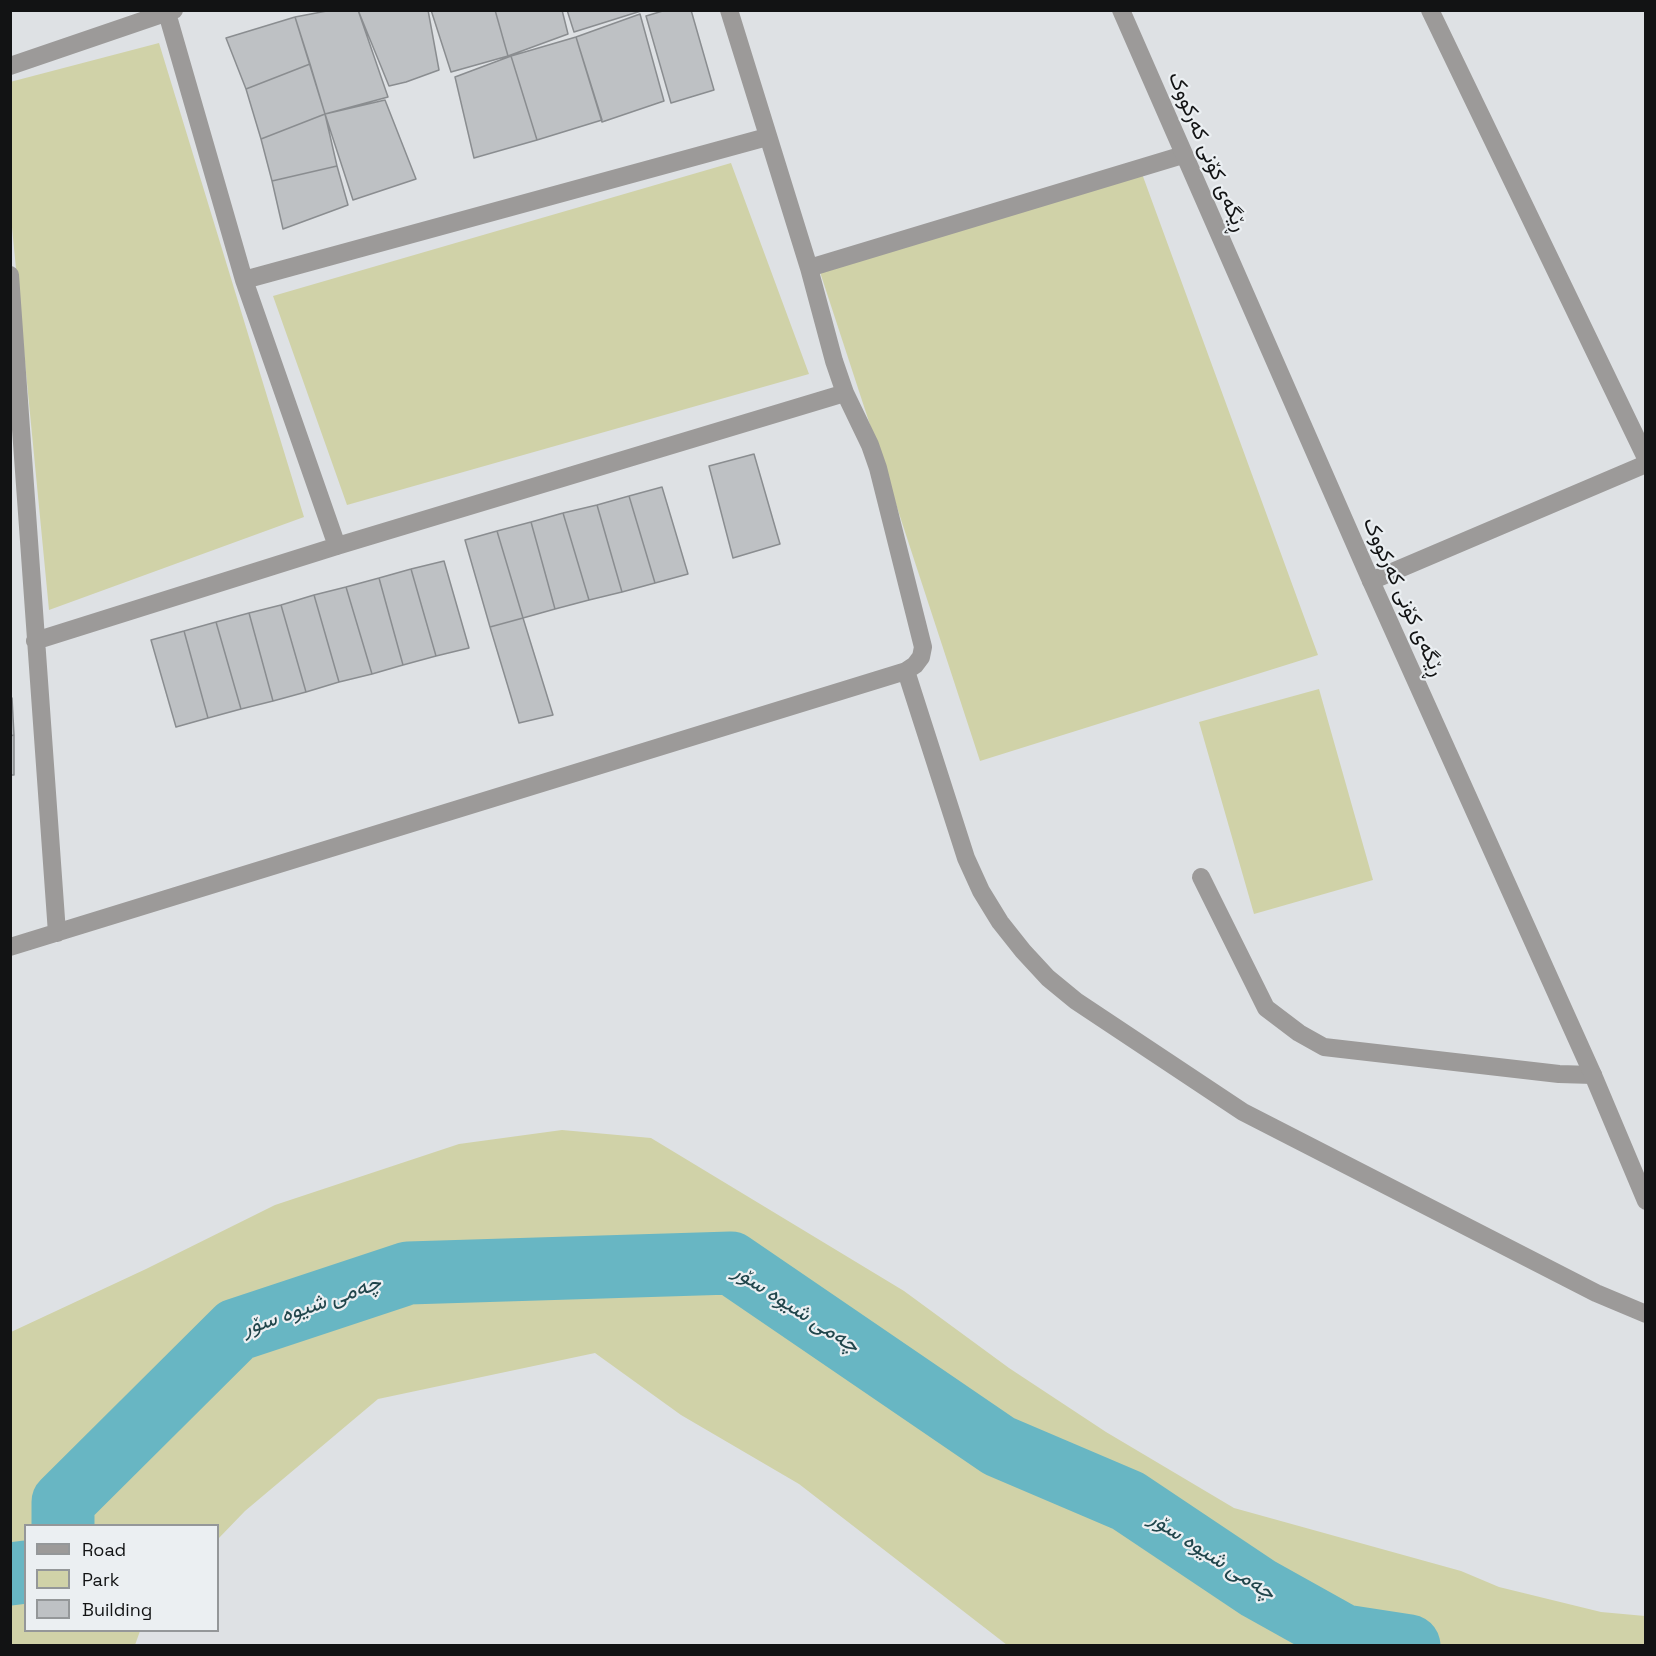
<!DOCTYPE html>
<html>
<head>
<meta charset="utf-8">
<style>
	body { margin:0 }
	#map { position:relative; width:1656px; height:1656px; overflow:hidden; background:#dee1e4; font-family:"Space Grotesk",sans-serif }
	canvas { display:block }
	.frame { position:absolute; inset:0; border:12px solid #121314; pointer-events:none }
	.legend { position:absolute; left:24px; top:1524px; width:195px; height:108px; box-sizing:border-box; background:#ebeff2; border:2px solid #949799; margin:0; padding:8px 10px; list-style:none; font-size:18px; color:#121314 }
	.legend li { display:flex; align-items:center; gap:12px; height:30px }
	.legend b { width:30px; border:2px solid #949799 }
</style>
</head>
<body>
<div id="map">
<canvas width="1656" height="1656"></canvas>
<div class="frame"></div>
<ul class="legend">
<li><b style="height:8px;background:#9c9a99"></b>Road</li>
<li><b style="height:16px;background:#d0d2a8"></b>Park</li>
<li><b style="height:16px;background:#bec1c4"></b>Building</li>
</ul>
</div>
<script>
const context = document.querySelector('canvas').getContext('2d');
context.lineJoin = 'round';
function fillPath(path, color) { context.fillStyle = color; context.fill(path, 'evenodd'); }
const poly = rows => new Path2D(rows.map(r => 'M' + r).join(''));
function strokePath(path, color, width, dash) { context.strokeStyle = color; context.lineWidth = width; context.lineCap = dash ? 'butt' : 'round'; context.setLineDash(dash || []); context.stroke(path); }
function drawText(font, color, halo, rows, align = 'center') {
  context.font = font + ' "Space Grotesk",Vazirmatn,sans-serif'; context.lineWidth = 4.5; context.setLineDash([]); context.textBaseline = 'middle'; context.strokeStyle = halo; context.fillStyle = color; for (const [text, x, y, turn = 0] of rows) {
    context.save(); context.translate(x, y); context.rotate((+turn || 0) * Math.PI / 180); context.textAlign = isNaN(turn) ? turn : align; if (halo) context.strokeText(text, 0, 0); context.fillText(text, 0, 0); context.restore();
  }
}
fillPath(poly([
	[159,43,304,517,49,610,11,217,10,82],
	[731,163,809,374,347,505,273,296],
	[1141,171,1318,655,980,761,819,269],
	[1319,689,1373,880,1254,914,1199,722],
	[562,1130,651,1138,904,1291,1009,1368,1106,1432,1234,1508,1461,1571,1499,1587,1601,1612,1645,1616,1645,1645,1007,1645,799,1484,681,1415,595,1353,378,1399,245,1511,218,1539,218,1526,26,1526,26,1630,140,1631,135,1645,11,1645,11,1332,146,1269,275,1205,459,1144]
]), '#d0d2a8');
strokePath(poly([
	[63,1526,63,1502,236,1330,408,1273,731,1263,999,1446,1128,1501,1258,1588,1344,1636,1409,1646],
	[10,1574,26,1572]
]), '#68b6c3', 63);
const building = poly([
	[332,10,358,10,388,97,325,114,295,17,332,10],
	[358,10,428,10,439,70,406,82,389,86,358,10],
	[431,10,495,10,508,56,451,72,431,10],
	[495,10,562,10,568,34,508,56,495,10],
	[567,10,641,10,641,11,574,32,567,10],
	[666,10,691,10,714,90,671,103,646,16,666,10],
	[640,14,664,101,602,122,576,37,640,14],
	[295,17,310,64,246,89,226,38,295,17],
	[576,37,602,120,537,140,511,56,576,37],
	[511,56,537,140,474,158,455,77,511,56],
	[310,64,325,114,261,139,246,89,310,64],
	[385,100,416,179,353,200,325,114,385,100],
	[325,114,337,166,272,181,261,139,325,114],
	[337,166,348,205,283,229,272,181,337,166],
	[754,454,780,544,733,558,709,466,754,454],
	[662,487,688,574,655,583,629,496,662,487],
	[629,496,655,583,622,592,597,505,629,496],
	[597,505,622,592,589,600,563,513,597,505],
	[563,513,589,600,555,609,531,522,563,513],
	[531,522,555,609,523,618,497,531,531,522],
	[497,531,523,618,490,627,465,540,497,531],
	[444,561,469,648,436,656,411,569,444,561],
	[411,569,436,656,403,665,379,578,411,569],
	[379,578,403,665,372,674,346,587,379,578],
	[346,587,372,674,339,682,314,595,346,587],
	[314,595,339,682,306,692,281,605,314,595],
	[281,605,306,692,273,701,249,613,281,605],
	[249,613,273,701,241,709,216,622,249,613],
	[523,618,553,715,519,723,490,627,523,618],
	[216,622,241,709,208,718,184,631,216,622],
	[184,631,208,718,176,727,151,640,184,631],
	[12,698,14,735,10,736,10,699,12,698],
	[14,735,14,775,10,775,10,736,14,735]
]);
fillPath(building, '#bec1c4');
strokePath(building, '#8a8d90', 1.5);
strokePath(poly([
	[1201,877,1266,1008,1299,1033,1324,1047,1559,1074,1593,1075]
]), '#9c9a99', 18);
strokePath(poly([
	[1430,10,1646,458],
	[167,13,244,280,337,546],
	[10,66,174,10],
	[809,268,1183,155],
	[10,275,57,933],
	[244,280,767,137],
	[1371,581,1646,464],
	[35,641,337,546,845,393],
	[906,671,966,858,981,891,1000,922,1023,951,1048,978,1076,1001,1243,1112,1596,1293,1646,1314],
	[10,947,906,671,915,665,921,657,923,647,878,468,870,445,845,393,834,361,809,268,729,10]
]), '#9c9a99', 18);
strokePath(poly([
	[1121,10,1371,581,1593,1075,1646,1201]
]), '#9c9a99', 18);
drawText('21px', '#121314', '#ebeff2', [
	["ڕێگەی کۆنی کەرکووک",1207,152,67],
	["ڕێگەی کۆنی کەرکووک",1403,597,66]
]);
drawText('italic 22px', '#20454b', '#ebeff2', [
	["چەمی شیوە سۆر",312,1306,-19],
	["چەمی شیوە سۆر",796,1309,33],
	["چەمی شیوە سۆر",1212,1556,33]
]);
</script>
</body>
</html>
